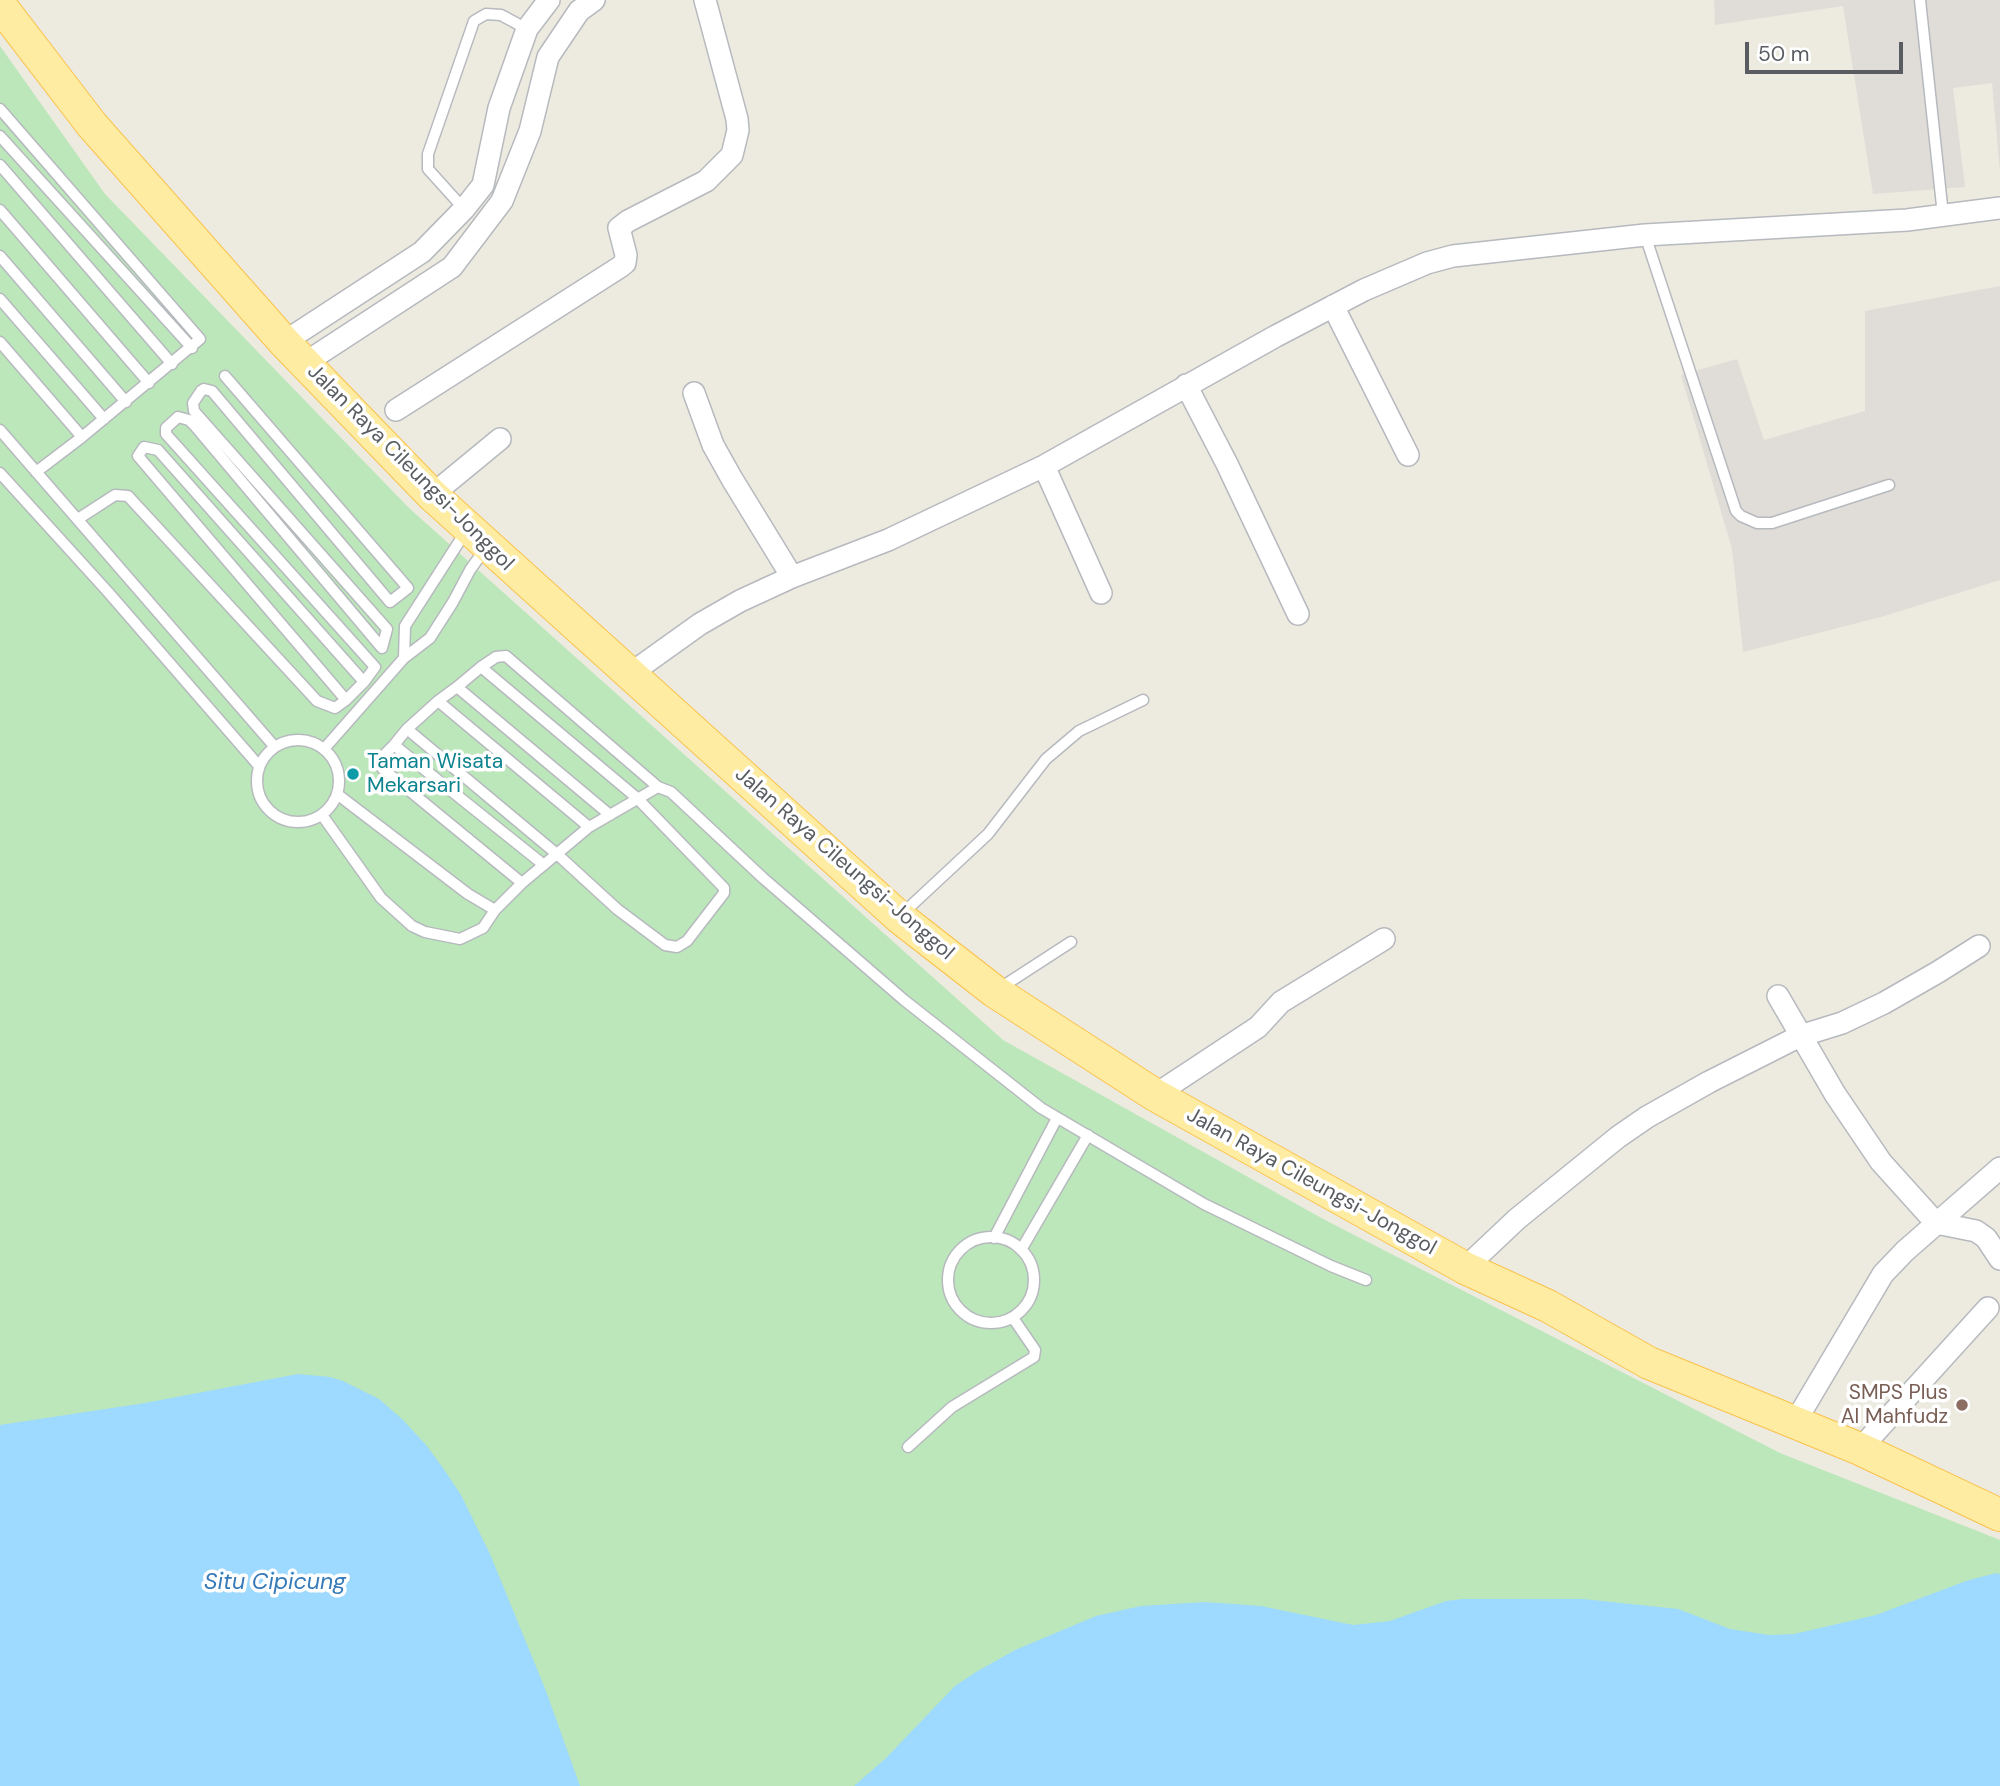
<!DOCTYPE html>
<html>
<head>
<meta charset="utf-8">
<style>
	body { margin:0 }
	#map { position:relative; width:2000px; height:1786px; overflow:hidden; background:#edeae0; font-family:"DM Sans",sans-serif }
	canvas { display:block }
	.scale { position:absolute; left:1745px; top:42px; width:158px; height:32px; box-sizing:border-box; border:4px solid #595d62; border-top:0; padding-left:9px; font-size:21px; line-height:24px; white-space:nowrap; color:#595d62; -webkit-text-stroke:5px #fff; paint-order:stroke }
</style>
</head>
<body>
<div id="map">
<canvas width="2000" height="1786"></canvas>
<div class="scale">50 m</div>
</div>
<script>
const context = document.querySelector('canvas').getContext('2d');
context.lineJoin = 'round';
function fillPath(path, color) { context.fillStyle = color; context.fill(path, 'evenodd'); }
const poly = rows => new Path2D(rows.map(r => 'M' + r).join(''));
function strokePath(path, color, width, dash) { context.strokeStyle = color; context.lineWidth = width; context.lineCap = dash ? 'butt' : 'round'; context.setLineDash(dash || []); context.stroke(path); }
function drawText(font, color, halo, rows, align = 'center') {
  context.font = font + ' "DM Sans",sans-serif'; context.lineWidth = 7; context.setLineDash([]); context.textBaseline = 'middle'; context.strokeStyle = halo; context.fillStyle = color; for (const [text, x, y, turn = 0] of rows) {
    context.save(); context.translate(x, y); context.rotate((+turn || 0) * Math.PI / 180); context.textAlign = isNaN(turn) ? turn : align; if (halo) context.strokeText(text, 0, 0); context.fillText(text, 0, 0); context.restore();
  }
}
fillPath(poly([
	[1714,0,2000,0,2000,172,1992,83,1953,88,1965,187,1873,194,1843,6,1715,25],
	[2000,286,2000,580,1881,617,1743,652,1732,549,1681,375,1737,359,1764,440,1865,411,1865,311]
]), '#e0ddd8');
fillPath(poly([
	[0,46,105,194,409,508,1003,1040,1325,1220,1780,1453,2000,1540,2000,1786,0,1786]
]), '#bce7ba');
fillPath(poly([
	[298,1374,330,1377,343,1381,379,1399,402,1419,426,1445,443,1468,461,1495,490,1554,546,1691,580,1786,0,1786,0,1425,145,1403],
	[1996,1573,2000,1574,2000,1786,854,1786,885,1759,955,1686,976,1672,1015,1650,1096,1616,1141,1606,1205,1602,1261,1606,1353,1625,1390,1621,1446,1601,1463,1599,1583,1599,1678,1609,1730,1629,1769,1635,1794,1634,1876,1615,1966,1581]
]), '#9ed9ff');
const lane = poly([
	[1920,0,1943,215],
	[0,109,200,339,82,437,36,472],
	[0,136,192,348],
	[0,165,172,364],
	[464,209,428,169,428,154,474,21,486,14,501,15,527,29],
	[0,210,149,383],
	[1645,235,1736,511,1741,516,1757,523,1772,523,1889,485],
	[0,256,126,402],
	[0,299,104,419],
	[0,342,82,437],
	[0,430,274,746],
	[0,473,108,592,259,766],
	[78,519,115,495,128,496,317,701,335,708,346,700,138,456,144,447,158,450,364,682,375,667,166,434,166,428,178,417,189,420,195,426,382,648,387,629,194,411,193,403,201,391,204,389,212,391,390,602,408,588,225,376],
	[404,658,405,626,466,531],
	[481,667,457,687,610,815],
	[457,687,438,701,589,827],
	[346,700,364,682],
	[438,701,407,729,558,855,617,909,665,945,677,947,687,941,724,893,724,888,637,798,481,667,496,657,506,656,658,787,671,792,763,878,904,1000,1041,1108,1204,1204,1331,1266,1366,1280],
	[407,729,394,745,544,865],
	'257 781a41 41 0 1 1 82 0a41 41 0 1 1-82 0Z',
	[394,745,378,761,383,769,522,883],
	[324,749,404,658,430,638,453,602,470,570,485,549],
	[337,794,468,894,495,910],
	[322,815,381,898,412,926,425,932,460,939,483,928,495,910,522,883,589,827,658,787],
	[901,915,988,834,1046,759,1079,731,1143,700],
	[997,990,1071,942],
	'948 1280a43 43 0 1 1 86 0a43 43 0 1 1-86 0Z',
	[994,1238,1057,1118],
	[1021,1250,1088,1135],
	[908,1447,952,1407,1034,1357,1035,1350,1013,1318]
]);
const street = poly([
	[1333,306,1408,455],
	[284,342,422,252,464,209,483,185,499,108,527,29,549,0],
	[305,363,452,267,502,201,530,131,548,57,579,11,594,0],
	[1186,385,1227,464,1298,614],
	[694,393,713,445,732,479,792,577],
	[396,410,620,267,625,263,626,255,619,228,628,221,706,181,732,155,738,130,737,119,705,0],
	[1044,466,1101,593],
	[432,495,500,439],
	[630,674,700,624,740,601,792,577,888,540,1044,466,1276,336,1364,290,1427,263,1453,256,1645,235,1907,220,2000,208],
	[1778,996,1835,1094,1881,1162,1936,1223,1976,1231,1986,1238,2000,1259],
	[1155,1095,1258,1027,1281,1002,1384,939],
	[1465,1268,1517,1219,1618,1137,1647,1117,1709,1082,1800,1036,1842,1023,1884,1003,1938,972,1979,946],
	[1794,1424,1883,1274,1905,1251,2000,1168],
	[1860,1449,1988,1308]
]);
const primary = poly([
	[0,5,92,125,284,342,432,495,899,917,994,991,1155,1095,1465,1268,1548,1306,1649,1363,1860,1449,2000,1515]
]);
strokePath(lane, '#b6b9be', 13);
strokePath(street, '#b6b9be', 24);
strokePath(primary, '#fac24c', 34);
strokePath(lane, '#fff', 10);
strokePath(street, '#fff', 21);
strokePath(primary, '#ffeca3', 32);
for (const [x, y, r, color] of [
	[353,774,7,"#0f9aa8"],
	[1962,1405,7,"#8d6e63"]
]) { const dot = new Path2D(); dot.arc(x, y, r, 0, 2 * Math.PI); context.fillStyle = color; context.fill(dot); strokePath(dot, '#fff', 2.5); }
drawText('21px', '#595d62', '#fff', [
	["Jalan Raya Cileungsi-Jonggol",410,468,45],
	["Jalan Raya Cileungsi-Jonggol",844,864,41],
	["Jalan Raya Cileungsi-Jonggol",1311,1182,29]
]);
drawText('21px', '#0d838f', '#fff', [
	["Taman Wisata",367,762],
	["Mekarsari",367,786]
], 'left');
drawText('21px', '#785e54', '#fff', [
	["SMPS Plus",1948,1393],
	["Al Mahfudz",1948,1417]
], 'right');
drawText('italic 23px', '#367ab7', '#fff', [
	["Situ Cipicung",275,1583]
]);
</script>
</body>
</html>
